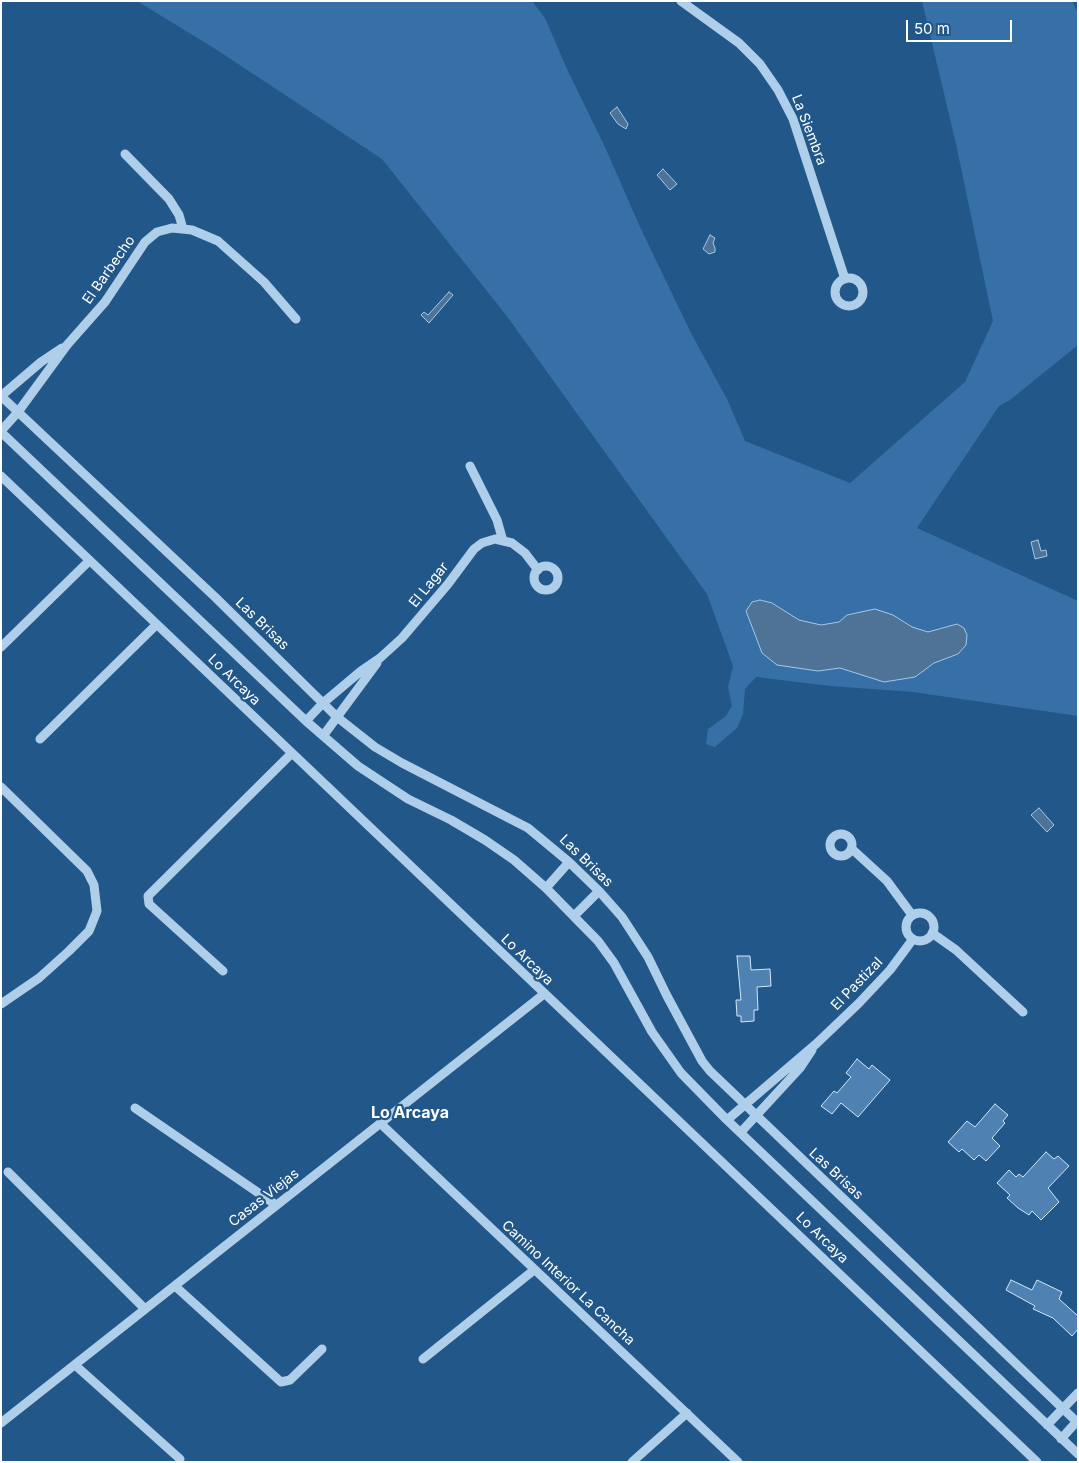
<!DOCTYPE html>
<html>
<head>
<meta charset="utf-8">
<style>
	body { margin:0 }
	#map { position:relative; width:1079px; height:1463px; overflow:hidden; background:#225789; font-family:Inter,sans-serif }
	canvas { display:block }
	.frame { position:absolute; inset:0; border:2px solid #fff; pointer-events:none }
	.scale { position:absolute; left:906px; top:20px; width:106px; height:22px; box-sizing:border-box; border:2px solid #fff; border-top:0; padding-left:6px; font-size:15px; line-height:18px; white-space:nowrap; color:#fff; -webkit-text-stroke:4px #225789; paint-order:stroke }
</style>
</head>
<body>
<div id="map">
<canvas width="1079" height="1463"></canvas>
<div class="frame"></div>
<div class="scale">50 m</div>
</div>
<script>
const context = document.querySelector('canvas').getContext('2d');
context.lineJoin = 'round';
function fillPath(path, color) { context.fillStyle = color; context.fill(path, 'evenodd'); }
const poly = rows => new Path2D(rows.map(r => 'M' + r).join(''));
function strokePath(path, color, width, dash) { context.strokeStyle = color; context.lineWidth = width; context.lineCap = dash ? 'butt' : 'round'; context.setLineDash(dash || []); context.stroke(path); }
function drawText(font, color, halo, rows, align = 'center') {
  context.font = font + ' Inter,sans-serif'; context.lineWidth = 4.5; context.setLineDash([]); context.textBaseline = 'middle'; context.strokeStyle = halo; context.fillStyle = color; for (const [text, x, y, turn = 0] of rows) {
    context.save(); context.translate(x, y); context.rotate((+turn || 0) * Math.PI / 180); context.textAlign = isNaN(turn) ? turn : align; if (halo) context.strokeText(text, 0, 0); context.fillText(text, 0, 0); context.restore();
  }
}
fillPath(poly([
	[137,1,532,1,545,18,567,69,605,147,640,227,691,333,728,401,745,441,850,483,965,382,993,321,956,144,922,1,1072,1,1078,13,1078,345,1010,400,999,406,917,528,1078,601,1078,716,913,692,830,686,756,677,745,689,743,714,737,728,715,747,706,744,708,729,726,716,732,706,728,687,733,666,707,594,506,315,382,159,217,50]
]), '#3670a6');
const water = poly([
	[617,107,628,124,626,129,618,124,610,113,617,107],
	[663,169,677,184,670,190,657,175,663,169],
	[710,235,715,238,713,243,715,248,715,252,709,254,703,249,710,235],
	[449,292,453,295,429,323,421,315,424,312,428,315,449,292],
	[1038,540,1041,551,1046,550,1047,556,1035,559,1031,542,1038,540],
	[760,600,772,603,799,620,821,625,839,622,847,615,875,609,893,615,912,627,928,632,957,624,964,628,967,635,966,645,958,654,934,663,915,677,884,682,840,668,818,671,777,665,762,653,746,611,752,602,760,600],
	[1039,808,1054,825,1047,832,1031,815,1039,808]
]);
fillPath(water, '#4f7397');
strokePath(water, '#a2c9eb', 1);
const building = poly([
	[737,956,750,956,751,970,770,969,771,986,757,987,758,1010,754,1010,754,1021,741,1022,741,1016,737,1016,736,1000,741,1000,737,956],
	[857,1059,869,1069,872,1065,890,1080,858,1117,841,1103,832,1114,821,1106,834,1091,837,1093,851,1077,846,1073,857,1059],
	[995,1104,1008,1115,1003,1121,1005,1123,992,1138,1000,1146,986,1161,979,1155,974,1160,962,1149,959,1152,948,1142,967,1121,975,1127,995,1104],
	[1046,1152,1054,1159,1058,1156,1069,1166,1048,1188,1059,1202,1041,1220,1032,1211,1029,1215,1018,1208,1007,1198,1010,1195,997,1183,1009,1170,1016,1177,1019,1174,1023,1177,1046,1152],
	[1011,1280,1032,1290,1037,1280,1062,1292,1059,1299,1078,1316,1078,1329,1072,1336,1053,1318,1033,1309,1035,1306,1006,1290,1011,1280]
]);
fillPath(building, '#4f82b2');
strokePath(building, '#d3e6f8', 1);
strokePath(poly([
	[681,1,739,43,760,64,778,90,793,119,845,279],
	[125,154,169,199,179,215,183,229],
	'835 292a14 14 0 1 1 28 0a14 14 0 1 1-28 0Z',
	[1,396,215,597,337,717,375,747,402,763,528,828,569,862,599,891,622,917,648,957,667,996,702,1061,710,1071,1078,1423],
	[1,396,41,362,62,348],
	[1,431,18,412,67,345,105,302,145,242,157,232,172,228,192,230,218,241,264,282,296,319],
	[1,432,306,721,358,766,408,799,451,820,485,840,514,860,546,888,598,941,614,963,652,1032,681,1073,727,1120,1078,1454],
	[470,466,497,520,503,541],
	[1,476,1037,1462],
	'534 578a12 12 0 1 1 24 0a12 12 0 1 1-24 0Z',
	[1,647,89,561],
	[306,721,323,703,361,671,380,658,402,638,448,584,474,549,482,543,495,539,512,543,525,553,538,570],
	[323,736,377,663],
	[40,739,156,625],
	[1,787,87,871,94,885,97,911,89,931,69,951,39,978,1,1004],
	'830 845a11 11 0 1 1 22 0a11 11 0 1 1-22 0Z',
	[852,849,887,881,912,915],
	[546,888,569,862],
	'906 927a14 14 0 1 1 28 0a14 14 0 1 1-28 0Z',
	[575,915,599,891],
	[932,933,956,950,1023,1012],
	[223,971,149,904,148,896,291,754],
	[135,1108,276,1205],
	[727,1120,816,1044,859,1003,890,970,913,939],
	[380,1123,738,1462],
	[741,1132,800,1068,812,1050],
	[8,1172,145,1309],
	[175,1286,281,1382,290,1380,322,1349],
	[423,1359,534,1270],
	[75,1365,180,1459],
	[1,1423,544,994],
	[1047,1425,1078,1393],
	[1061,1439,1078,1420],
	[632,1462,687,1413]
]), '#aeceea', 9);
drawText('14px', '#fff', '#225789', [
	["La Siembra",809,130,69],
	["El Barbecho",109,270,-55],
	["El Lagar",429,585,-51],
	["Las Brisas",262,624,44],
	["Lo Arcaya",234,680,44],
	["Las Brisas",586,861,44],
	["Lo Arcaya",527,960,44],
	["El Pastizal",857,984,-46],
	["Las Brisas",836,1174,43],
	["Casas Viejas",264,1198,-38],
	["Lo Arcaya",822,1238,44],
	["Camino Interior La Cancha",568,1283,43]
]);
drawText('bold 16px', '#fff', '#225789', [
	["Lo Arcaya",410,1113]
]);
</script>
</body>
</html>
